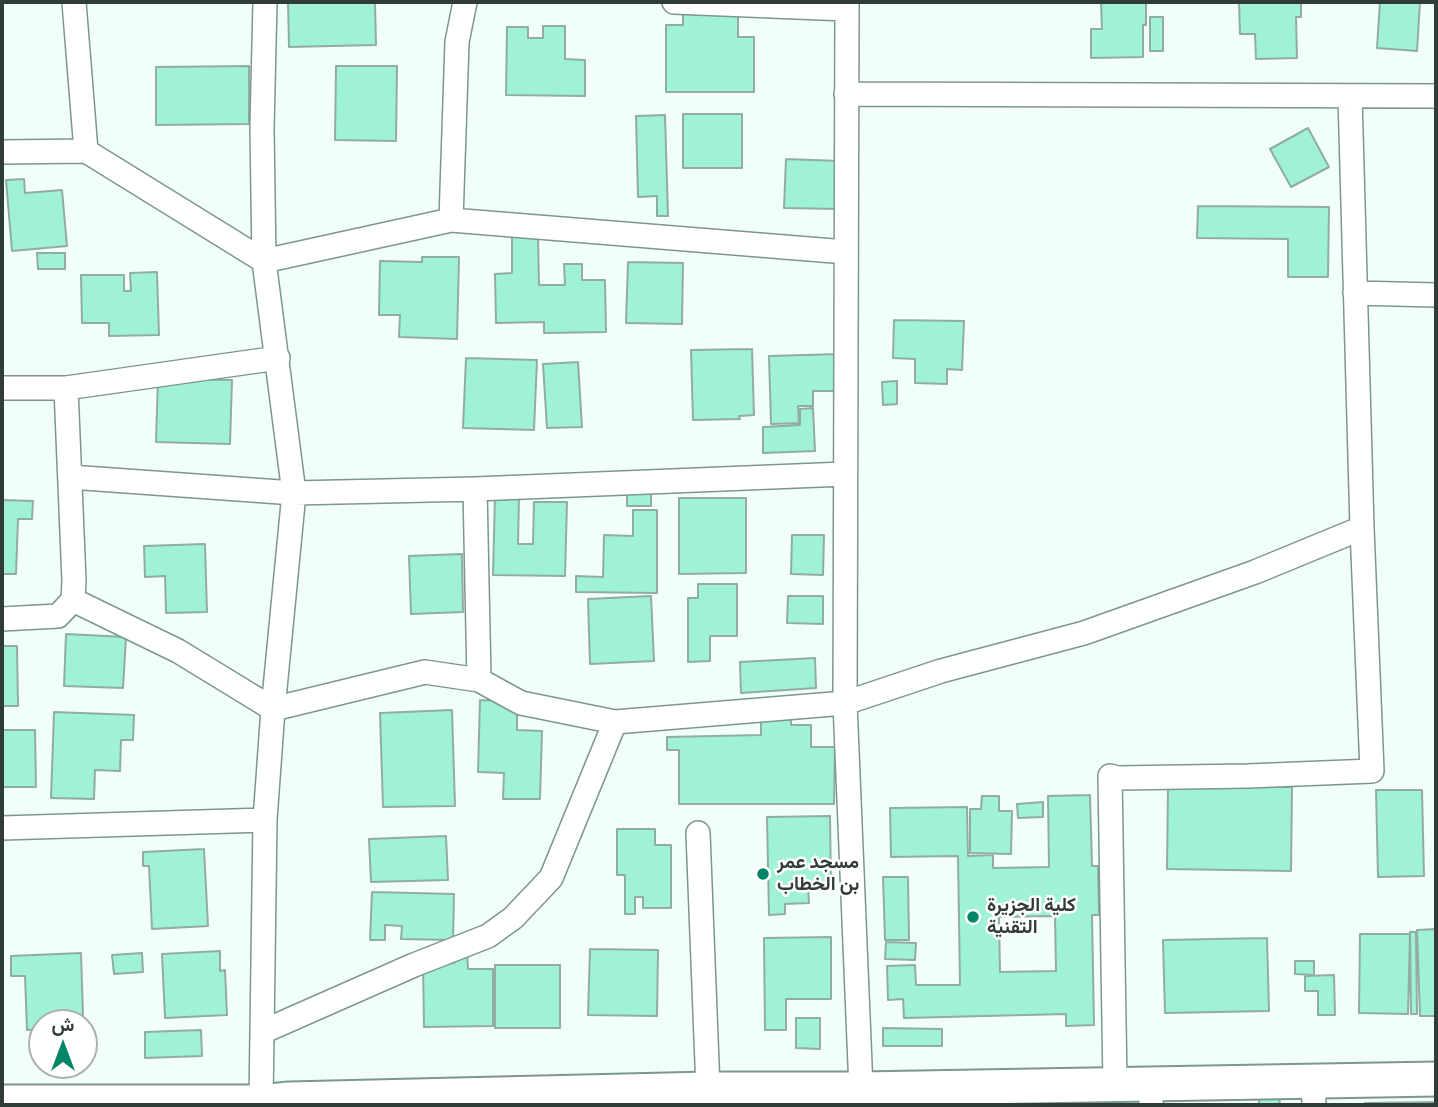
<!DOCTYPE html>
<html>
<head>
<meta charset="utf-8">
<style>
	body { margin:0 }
	#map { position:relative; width:1438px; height:1107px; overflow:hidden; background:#f2fef9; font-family:Poppins,Vazirmatn,sans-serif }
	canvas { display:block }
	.frame { position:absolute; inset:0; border:4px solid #303c37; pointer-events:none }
	.north { position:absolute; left:28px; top:1009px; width:70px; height:70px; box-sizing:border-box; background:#fff; border:2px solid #acb1af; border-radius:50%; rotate:0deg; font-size:19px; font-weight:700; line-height:28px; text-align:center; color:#303c37 }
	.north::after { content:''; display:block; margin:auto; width:24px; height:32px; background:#008568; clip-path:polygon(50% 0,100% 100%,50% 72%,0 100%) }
</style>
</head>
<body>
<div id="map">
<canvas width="1438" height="1107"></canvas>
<div class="frame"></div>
<div class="north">ش</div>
</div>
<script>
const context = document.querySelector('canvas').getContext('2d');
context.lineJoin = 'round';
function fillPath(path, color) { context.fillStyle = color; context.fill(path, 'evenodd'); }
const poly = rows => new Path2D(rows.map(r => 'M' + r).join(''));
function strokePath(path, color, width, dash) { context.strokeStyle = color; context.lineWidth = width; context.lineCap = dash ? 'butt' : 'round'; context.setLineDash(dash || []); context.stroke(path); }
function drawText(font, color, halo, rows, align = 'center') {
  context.font = font + ' Poppins,Vazirmatn,sans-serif'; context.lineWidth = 5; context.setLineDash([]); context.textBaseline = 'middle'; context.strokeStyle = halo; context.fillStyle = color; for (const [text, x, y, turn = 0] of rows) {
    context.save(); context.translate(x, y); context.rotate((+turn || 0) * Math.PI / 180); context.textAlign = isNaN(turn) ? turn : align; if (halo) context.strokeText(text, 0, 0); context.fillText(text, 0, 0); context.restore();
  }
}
const building = poly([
	[288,2,375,2,376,45,289,47,288,2],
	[1101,2,1146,2,1146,25,1143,25,1143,57,1091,58,1091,29,1102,29,1101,2],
	[1239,2,1301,2,1301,17,1296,17,1297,58,1256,59,1255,34,1240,34,1239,2],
	[1380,2,1420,2,1417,51,1377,48,1380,2],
	[683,11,738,11,738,37,754,37,754,92,666,92,666,25,683,25,683,11],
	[1150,17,1163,17,1163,51,1150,51,1150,17],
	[543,26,565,26,565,59,585,60,585,96,506,95,507,27,528,27,528,38,543,38,543,26],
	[249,66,249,124,156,125,156,67,249,66],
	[336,66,397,66,396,141,335,140,336,66],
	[683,114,742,114,742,168,683,168,683,114],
	[665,115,668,216,657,216,657,196,638,197,636,116,665,115],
	[1308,128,1329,167,1291,187,1270,149,1308,128],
	[786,159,839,161,838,209,784,208,786,159],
	[24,179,25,193,62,190,67,246,12,251,6,180,24,179],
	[1198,206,1329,207,1328,277,1288,277,1288,239,1197,238,1198,206],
	[538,235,539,285,565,285,564,264,582,264,582,280,605,280,606,332,544,333,544,322,496,323,495,274,512,273,512,236,538,235],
	[37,253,65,253,65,269,38,269,37,253],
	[422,257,459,257,457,339,399,337,400,315,379,315,380,261,422,262,422,257],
	[628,262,683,263,682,324,626,323,628,262],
	[157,272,159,335,109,336,109,323,82,323,81,275,124,275,124,291,131,291,130,273,157,272],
	[894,320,964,321,962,370,947,369,947,384,915,383,915,359,893,358,894,320],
	[752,349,754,415,739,416,740,419,693,420,691,350,752,349],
	[840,354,841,391,813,391,813,406,798,406,799,423,771,424,769,356,840,354],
	[466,358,537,360,534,430,463,428,466,358],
	[578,362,582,427,547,428,543,364,578,362],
	[158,379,232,380,230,444,156,442,158,379],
	[897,381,897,404,883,405,882,382,897,381],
	[813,408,815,451,763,453,763,427,800,425,800,409,813,408],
	[627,494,651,494,651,506,627,506,627,494],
	[495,496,519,496,518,544,533,544,534,502,567,502,565,576,493,575,495,496],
	[679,498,746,498,746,573,679,574,679,498],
	[2,500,33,501,32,519,18,519,16,574,2,574,2,500],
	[633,510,657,510,657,593,576,592,576,576,603,577,604,535,633,536,633,510],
	[792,535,824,535,823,575,791,574,792,535],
	[205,544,207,612,166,613,165,576,145,577,144,546,205,544],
	[462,554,463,612,411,614,409,556,462,554],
	[698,584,737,584,737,636,710,636,710,661,688,662,688,598,698,598,698,584],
	[651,596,654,661,590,664,588,599,651,596],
	[788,596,823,596,823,624,787,623,788,596],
	[66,634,126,637,123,688,64,686,66,634],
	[2,646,17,646,18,706,2,706,2,646],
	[815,658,816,688,741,693,740,662,815,658],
	[480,700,517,701,517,730,542,731,540,799,503,799,504,773,478,772,480,700],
	[452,710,455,806,383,807,380,713,452,710],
	[761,710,791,710,791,725,811,725,811,747,835,747,834,804,679,804,679,750,667,750,667,737,761,735,761,710],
	[54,712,134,715,133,740,121,740,120,771,95,770,94,799,51,798,54,712],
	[2,730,35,730,36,787,2,787,2,730],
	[1168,785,1292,787,1291,871,1167,869,1168,785],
	[1376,790,1422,790,1424,876,1378,877,1376,790],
	[1090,795,1092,866,1098,866,1099,915,1092,915,1094,1025,1066,1026,1066,1014,904,1018,903,999,888,1000,887,966,915,965,916,985,960,985,958,856,891,857,890,808,967,807,968,856,993,855,993,868,1049,867,1048,796,1090,795],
	[1055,916,1056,971,1000,972,999,917,1055,916],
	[982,796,999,796,999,811,1012,811,1011,854,970,853,970,809,981,809,982,796],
	[1043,802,1043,817,1018,818,1017,804,1043,802],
	[830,816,831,887,808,887,809,903,785,904,785,914,769,915,767,817,830,816],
	[617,829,655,829,655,845,671,845,671,908,643,908,643,897,635,897,635,914,625,914,625,875,617,875,617,829],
	[446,836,448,880,371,882,369,839,446,836],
	[204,849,208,926,152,929,149,866,143,866,143,852,204,849],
	[883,877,908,877,909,940,885,940,883,877],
	[372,892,454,894,453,940,401,939,402,926,385,925,385,940,370,940,372,892],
	[1436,929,1436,1016,1420,1016,1417,930,1436,929],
	[1410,932,1416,932,1417,1014,1411,1014,1410,932],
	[1360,934,1410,934,1408,1014,1359,1013,1360,934],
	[831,937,831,999,786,999,786,1030,765,1030,764,938,831,937],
	[1267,938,1269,1011,1165,1013,1163,940,1267,938],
	[886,942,916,943,915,960,885,959,886,942],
	[590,949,658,950,657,1016,588,1015,590,949],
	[220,951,220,971,225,970,227,1015,165,1018,162,954,220,951],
	[454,952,467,952,468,969,493,969,493,1026,424,1027,423,964,454,963,454,952],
	[81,953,83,1015,45,1016,45,1023,42,1023,42,1029,27,1030,25,976,11,976,11,956,81,953],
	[142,953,143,972,114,974,112,955,142,953],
	[1295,961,1314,961,1314,975,1295,974,1295,961],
	[495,965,560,965,560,1028,495,1028,495,965],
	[1334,975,1335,1015,1318,1015,1318,991,1305,991,1305,976,1334,975],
	[796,1018,820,1018,820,1049,796,1048,796,1018],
	[883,1028,942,1029,942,1046,883,1046,883,1028],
	[201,1030,202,1056,145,1058,145,1032,201,1030],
	[1279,1096,1280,1105,1259,1105,1259,1097,1279,1096],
	[1436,1102,1436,1105,1365,1105,1365,1103,1436,1102]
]);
fillPath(building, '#9ff2d5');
strokePath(building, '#91ada2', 2);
const street = poly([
	[74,2,86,151],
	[674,2,846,9],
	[847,2,845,703,861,1089],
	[846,94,1436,96],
	[2,152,86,151,264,261,451,220,846,252],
	[451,220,457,42,465,2],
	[1355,293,1436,295],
	[2,388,66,388,278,358],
	[70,477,294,493,475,489,845,474],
	[73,600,178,651,273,709,425,672,479,680,475,489],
	[2,619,58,616,73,600,74,581,66,388],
	[479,680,521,703,615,722,845,703,941,671,1084,633,1255,572,1362,528],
	[2,828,265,820],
	[698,833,708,1089],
	[262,1032,414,965,488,936,513,918,551,878,615,722],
	[1313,1081,1314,1105],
	[1115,1084,1110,776,1118,778,1248,776,1372,771,1362,528,1350,96],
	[261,1102,265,820,273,709,294,493,264,261,262,128,265,2],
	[1151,1105,1151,1084]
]);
const secondary = poly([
	[2,1102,261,1102,289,1099,708,1089,861,1089,1436,1079]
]);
strokePath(street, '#7c978d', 26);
strokePath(secondary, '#7c978d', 37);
strokePath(street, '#fff', 23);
strokePath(secondary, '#fff', 33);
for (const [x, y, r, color] of [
	[763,874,7,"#008568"],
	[973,917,7,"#008568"]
]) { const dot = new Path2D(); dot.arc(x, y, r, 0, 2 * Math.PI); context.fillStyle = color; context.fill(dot); strokePath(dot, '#fff', 2.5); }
drawText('bold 19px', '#303c37', '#fff', [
	["مسجد عمر",777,863],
	["بن الخطاب",777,885],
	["كلية الجزيرة",987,906],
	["التقنية",987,928]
], 'left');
</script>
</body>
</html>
